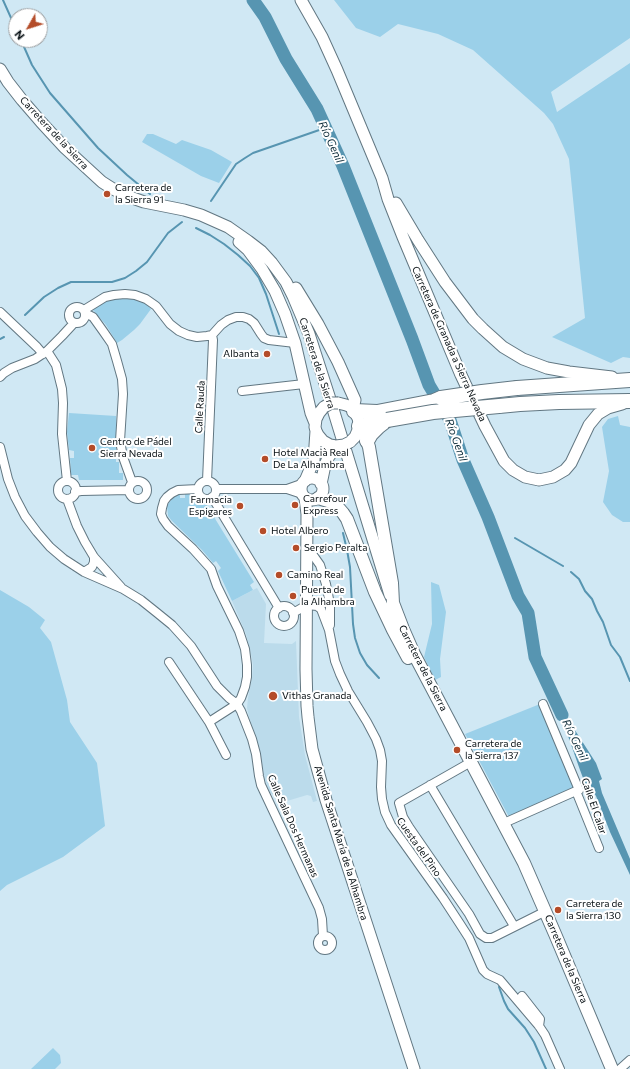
<!DOCTYPE html>
<html>
<head>
<meta charset="utf-8">
<style>
	body { margin:0 }
	#map { position:relative; width:630px; height:1069px; overflow:hidden; background:#d0e8f4; font-family:Commissioner,sans-serif }
	canvas { display:block }
	.north { position:absolute; left:8px; top:8px; width:40px; height:40px; box-sizing:border-box; background:#fff; border:1px solid #9c9fa1; border-radius:50%; rotate:231deg; font-size:11px; font-weight:700; line-height:16px; text-align:center; color:#081014 }
	.north::after { content:''; display:block; margin:auto; width:14px; height:18px; background:#b44c29; clip-path:polygon(50% 0,100% 100%,50% 72%,0 100%) }
</style>
</head>
<body>
<div id="map">
<canvas width="630" height="1069"></canvas>
<div class="north">N</div>
</div>
<script>
const context = document.querySelector('canvas').getContext('2d');
context.lineJoin = 'round';
function fillPath(path, color) { context.fillStyle = color; context.fill(path, 'evenodd'); }
const poly = rows => new Path2D(rows.map(r => 'M' + r).join(''));
function strokePath(path, color, width, dash) { context.strokeStyle = color; context.lineWidth = width; context.lineCap = dash ? 'butt' : 'round'; context.setLineDash(dash || []); context.stroke(path); }
function drawText(font, color, halo, rows, align = 'center') {
  context.font = font + ' Commissioner,sans-serif'; context.lineWidth = 4; context.setLineDash([]); context.textBaseline = 'middle'; context.strokeStyle = halo; context.fillStyle = color; for (const [text, x, y, turn = 0] of rows) {
    context.save(); context.translate(x, y); context.rotate((+turn || 0) * Math.PI / 180); context.textAlign = isNaN(turn) ? turn : align; if (halo) context.strokeText(text, 0, 0); context.fillText(text, 0, 0); context.restore();
  }
}
fillPath(poly([
	[257,588,266,604,264,643,292,644,296,641,299,717,305,755,317,801,313,802,311,796,307,795,287,801,280,802,277,796,270,793,265,780,260,751,249,717,247,708,248,698,252,678,253,665,251,654,246,634,232,601]
]), '#bbdbeb');
fillPath(poly([
	[334,0,630,0,630,38,551,92,557,112,630,63,630,358,623,357,611,363,552,337,585,318,569,159,553,124,544,113,473,50,438,34,398,24,380,37,356,28],
	[147,134,153,134,176,144,182,140,211,150,232,162,219,183,201,176,142,142],
	[119,297,137,300,146,304,151,309,140,324,134,330,122,340,117,343,106,325,93,310,102,303,111,299],
	[69,413,116,416,116,462,119,462,119,473,123,473,123,480,79,480,78,475,71,475,70,458,74,458,74,451,69,450,67,432],
	[618,416,620,425,630,427,630,522,623,522,612,515,603,502,609,471,602,427,608,419],
	[193,493,196,499,199,502,206,504,254,582,250,585,253,590,232,601,218,571,221,568,216,561,213,563,202,550,172,521,168,516,167,506,172,498,180,494,180,498,185,498,185,494],
	[431,582,439,585,446,612,440,659,441,677,435,680,424,657,432,624],
	[0,590,29,607,45,620,40,628,51,642,67,700,70,722,97,763,105,826,63,857,7,885,0,891],
	[540,704,575,789,509,817,465,734],
	[53,1048,60,1055,61,1063,55,1069,31,1069]
]), '#9bd0e9');
fillPath(poly([
	[555,699,596,763,602,779,599,781,602,793,630,859,630,875,610,832,596,796,589,785,586,786,580,770]
]), '#5795b1');
strokePath(poly([
	[3,0,16,29],
	[21,40,32,65,50,93,98,148,127,175,150,194],
	[211,201,236,164,245,158,253,153,325,128],
	[196,228,210,235,224,244,238,255,250,266,259,278,266,294,279,334],
	[25,315,44,297,58,288,71,282,112,282,125,278,136,271,147,262,168,233,182,222],
	[0,339,4,337],
	[343,533,347,550,350,567,353,624,355,638,360,653,367,665,379,678],
	[515,538,563,566],
	[571,572,579,579,585,591,592,599,597,611,603,622,611,645,620,657,630,681],
	[499,987,504,1001,508,1009,525,1028,534,1042,546,1069]
]), '#5795b1', 2);
strokePath(poly([
	[253,0,265,17,286,59,317,109,343,166,412,339,429,385,450,420,463,460,488,517,518,596,528,613,535,657,562,715]
]), '#5795b1', 13);
const street = poly([
	'69 315a8 8 0 1 1 16 0a8 8 0 1 1-16 0Z',
	[84,310,105,297,114,295,125,294,135,295,146,299,156,306,170,324,179,331,188,335,197,337,207,336,212,335,221,325,228,320,236,317,243,317,249,319,254,323,261,334,264,338,269,340,295,343],
	[0,312,37,347,43,354],
	[85,313,93,317,103,331,112,344,117,361,122,379,123,394,120,441,123,457,132,482],
	[47,351,56,365,62,389,63,403,62,434,67,481],
	[0,377,4,373,12,368,35,359,47,351,62,336,74,323],
	[242,391,304,384],
	[0,447,8,479,15,497,25,516,37,532,50,547,64,559,84,572,123,589,141,600,156,612,172,625,191,646,217,686,229,698,237,704,241,711,252,739,256,754,259,776,261,785,319,908,322,919,323,936],
	'129 490a9 9 0 1 1 18 0a9 9 0 1 1-18 0Z',
	[207,481,213,340,212,335],
	'198 490a9 9 0 1 1 18 0a9 9 0 1 1-18 0Z',
	'58 490a9 9 0 1 1 18 0a9 9 0 1 1-18 0Z',
	[198,489,178,490,172,493,167,497,164,501,162,508,161,514,163,519,168,526,193,549,211,569,217,586,239,631,245,649,247,665,247,677,245,687,241,698,237,704,209,722],
	[216,489,287,489,302,494],
	[287,489,304,483],
	[75,492,81,491,129,490],
	[212,497,279,608],
	[67,499,77,526,85,542,94,557,121,587],
	[308,548,320,565,326,584,330,604,330,625],
	[84,572,92,567,94,562,94,557],
	'274 616a10 10 0 1 1 20 0a10 10 0 1 1-20 0Z',
	[293,613,307,605,317,606,321,609,329,630,335,661,340,674,348,691,367,722,376,739,380,750,382,761,381,787,382,799,385,812,391,825,443,898,460,924,469,938,483,970,487,974,500,980,539,1026,545,1035,560,1069],
	[169,662,209,722,226,755],
	[543,704,579,790,576,791,599,848],
	[471,762,399,803,403,817,409,827,469,914,480,934,486,938,492,938,546,911],
	[430,785,514,926],
	[504,823,576,791],
	'318 943a7 7 0 1 1 14 0a7 7 0 1 1-14 0Z',
	[522,996,540,1019,539,1026],
	[620,1069,630,1060]
]);
const secondary = poly([
	[301,0,322,37,337,70,382,178,388,199,403,237,461,375,485,426,504,461,513,470,525,477,539,480,553,477,565,470,571,463,589,425,598,414,608,408,622,404],
	[0,69,8,82,22,100,41,122,65,148,102,182,113,189,127,196,144,202,184,210,201,215,228,227,248,241,261,251,272,263,286,282,293,296,309,334,329,396,390,595],
	[396,203,418,240,445,282,473,319,483,329,503,347,523,359,547,368,569,372,612,377],
	[239,242,248,250,262,269,275,291,285,314,295,343,311,413,315,423],
	[296,288,318,324,338,362,355,400,353,410],
	[338,403,346,405,351,407,354,411,358,418,359,423,358,430,355,437,350,442],
	'301 489a11 11 0 1 1 22 0a11 11 0 1 1-22 0Z',
	[305,481,314,460,316,431],
	[321,484,325,465,328,458,336,446,330,445,323,441,318,435,316,431,315,427,316,419,319,413,324,407],
	[305,498,307,514,306,669,307,706,308,717,312,749,326,800,414,1069]
]);
const primary = poly([
	[364,432,369,447,392,583,393,603,403,629,414,654,524,863,555,934,612,1069],
	[318,498,328,501,336,505,343,513,347,519,375,592,393,630,408,658]
]);
const highway = poly([
	[517,388,630,380],
	[499,406,520,404,559,402,630,401],
	[354,411,377,412,434,401,441,398],
	[359,426,366,425,385,421],
	[367,441,371,434,378,427,387,420]
]);
strokePath(street, '#627782', 10);
strokePath(secondary, '#627782', 13);
strokePath(primary, '#627782', 14);
strokePath(highway, '#627782', 16);
strokePath(street, '#fff', 8);
strokePath(secondary, '#fff', 11);
strokePath(primary, '#fff', 12);
strokePath(highway, '#fff', 14);
const secondaryBridge = poly([
	[324,407,331,403,338,403],
	[336,446,344,445,350,442]
]);
const highwayBridge = poly([
	[441,398,482,392,517,388],
	[387,420,433,412,499,406]
]);
strokePath(secondaryBridge, '#627782', 13, []);
strokePath(highwayBridge, '#627782', 16, []);
strokePath(secondaryBridge, '#fff', 11);
strokePath(highwayBridge, '#fff', 14);
for (const [x, y, r, color] of [
	[107,194,4,"#b44c29"],
	[267,354,4,"#b44c29"],
	[92,448,4,"#b44c29"],
	[265,459,4,"#b44c29"],
	[295,505,4,"#b44c29"],
	[240,506,4,"#b44c29"],
	[263,531,4,"#b44c29"],
	[296,548,4,"#b44c29"],
	[279,575,4,"#b44c29"],
	[293,596,4,"#b44c29"],
	[273,696,5,"#b44c29"],
	[457,750,4,"#b44c29"],
	[558,910,4,"#b44c29"]
]) { const dot = new Path2D(); dot.arc(x, y, r, 0, 2 * Math.PI); context.fillStyle = color; context.fill(dot); strokePath(dot, '#fff', 1.5); }
drawText('10px', '#081014', '#fff', [
	["Carretera de la Sierra",54,133,47],
	["Carretera de Granada a Sierra Nevada",449,344,66],
	["Carretera de la Sierra",317,363,72],
	["Calle Rauda",200,407,-87],
	["Carretera de la Sierra",423,668,63],
	["Calle El Calar",594,806,71],
	["Calle Sala Dos Hermanas",293,826,66],
	["Avenida Santa María de la Alhambra",341,843,73],
	["Cuesta del Pino",419,847,55],
	["Carretera de la Sierra",566,959,67]
]);
drawText('10px', '#081014', '#fff', [
	["Carretera de",115,188],
	["la Sierra 91",115,200],
	["Albanta",259,354,"right"],
	["Centro de Pádel",100,442],
	["Sierra Nevada",100,454],
	["Hotel Macià Real",273,453],
	["De La Alhambra",273,465],
	["Carrefour",303,499],
	["Express",303,511],
	["Farmacia",232,500,"right"],
	["Espigares",232,512,"right"],
	["Hotel Albero",271,531],
	["Sergio Peralta",304,548],
	["Camino Real",287,575],
	["Puerta de",301,590],
	["la Alhambra",301,602],
	["Vithas Granada",282,696],
	["Carretera de",465,744],
	["la Sierra 137",465,756],
	["Carretera de",566,904],
	["la Sierra 130",566,916]
], 'left');
drawText('italic 11px', '#102e3b', '#fff', [
	["Río Genil",331,142,65],
	["Río Genil",456,440,70],
	["Río Genil",575,740,64]
]);
</script>
</body>
</html>
